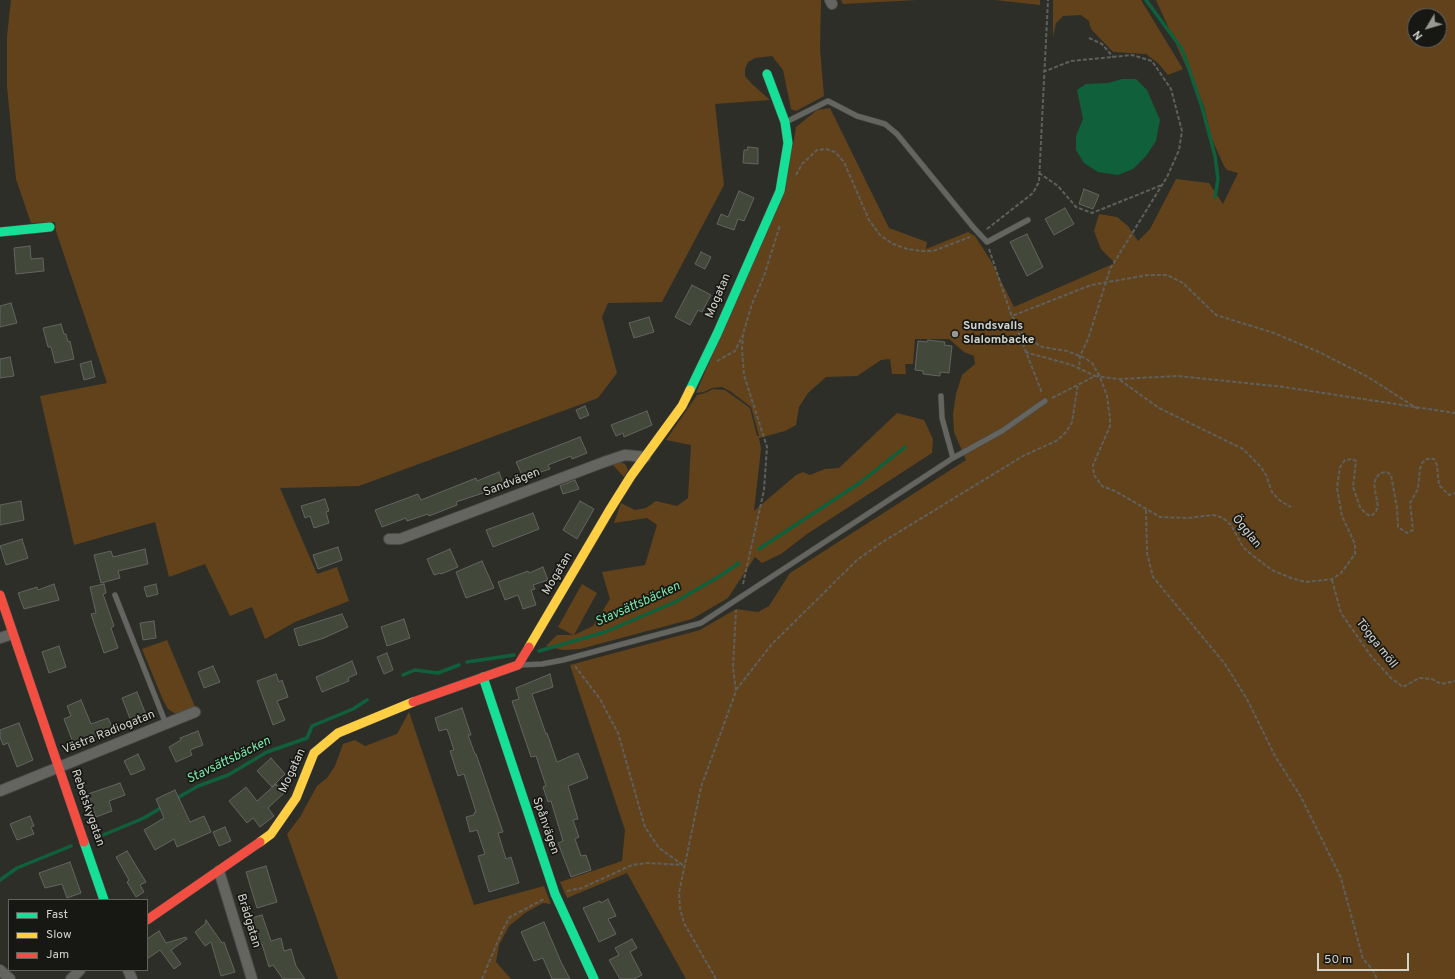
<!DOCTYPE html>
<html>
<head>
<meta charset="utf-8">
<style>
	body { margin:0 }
	#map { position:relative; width:1455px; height:979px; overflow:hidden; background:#2e2e29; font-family:Overpass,sans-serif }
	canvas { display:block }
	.legend { position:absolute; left:8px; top:899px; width:140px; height:72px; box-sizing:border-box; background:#171714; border:1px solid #62625e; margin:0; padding:5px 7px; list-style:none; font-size:12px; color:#d3d3ce }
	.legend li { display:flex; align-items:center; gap:8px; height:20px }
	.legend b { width:20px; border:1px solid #62625e }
	.north { position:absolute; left:1407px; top:8px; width:40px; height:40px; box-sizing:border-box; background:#171714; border:1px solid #62625e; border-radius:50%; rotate:232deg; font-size:11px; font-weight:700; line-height:16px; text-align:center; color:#d3d3ce }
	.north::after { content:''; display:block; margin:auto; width:14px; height:18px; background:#999994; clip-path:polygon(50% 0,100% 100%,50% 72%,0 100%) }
	.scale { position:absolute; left:1317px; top:953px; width:92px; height:18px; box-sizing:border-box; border:2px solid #d3d3ce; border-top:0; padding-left:5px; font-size:12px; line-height:14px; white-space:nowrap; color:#d3d3ce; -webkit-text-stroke:3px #171714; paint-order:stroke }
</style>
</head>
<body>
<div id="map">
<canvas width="1455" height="979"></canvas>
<ul class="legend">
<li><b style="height:5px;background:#16e098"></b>Fast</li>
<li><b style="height:5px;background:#ffcf43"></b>Slow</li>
<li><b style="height:5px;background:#f24e42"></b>Jam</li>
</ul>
<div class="north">N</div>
<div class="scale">50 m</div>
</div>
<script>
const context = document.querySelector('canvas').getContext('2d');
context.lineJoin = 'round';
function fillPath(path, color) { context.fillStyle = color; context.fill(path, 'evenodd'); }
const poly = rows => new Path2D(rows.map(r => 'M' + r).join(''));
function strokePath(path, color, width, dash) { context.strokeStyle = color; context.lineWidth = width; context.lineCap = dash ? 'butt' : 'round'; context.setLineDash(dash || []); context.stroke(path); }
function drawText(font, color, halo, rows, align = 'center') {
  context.font = font + ' Overpass,sans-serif'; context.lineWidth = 3.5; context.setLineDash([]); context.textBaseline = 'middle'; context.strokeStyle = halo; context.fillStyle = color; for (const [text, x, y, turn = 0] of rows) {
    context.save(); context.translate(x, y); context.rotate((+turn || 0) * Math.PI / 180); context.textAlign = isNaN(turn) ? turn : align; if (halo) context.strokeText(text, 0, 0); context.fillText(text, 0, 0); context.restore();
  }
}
fillPath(poly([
	[11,0,821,0,820,49,824,96,796,111,791,109,783,70,772,56,755,58,748,62,745,69,745,76,752,84,770,100,715,104,724,185,662,302,608,303,602,317,617,373,598,398,359,486,280,488,317,574,337,567,349,601,295,622,265,639,252,607,230,616,205,564,169,577,155,522,74,545,40,396,107,383,56,231,55,222,31,223,16,179,7,87,7,36],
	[841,0,917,0,843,4],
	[995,0,1040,0,1040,5],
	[1053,0,1141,0,1183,69,1168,75,1158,63,1146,54,1113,52,1091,29,1089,21,1081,15,1063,16,1056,23,1053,37],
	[1156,0,1455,0,1455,979,686,979,627,873,567,898,560,882,622,861,625,830,570,665,700,630,736,609,758,612,769,606,790,573,966,460,954,432,953,414,956,394,962,375,975,364,974,356,964,352,949,339,915,339,913,364,905,364,906,374,892,374,890,359,881,360,857,376,826,377,808,393,799,407,796,425,785,431,759,438,761,449,754,511,796,475,803,472,810,475,825,469,839,468,897,413,924,420,933,439,932,453,807,534,781,554,762,563,755,557,728,598,692,619,580,649,563,650,546,646,557,635,573,635,558,627,582,584,597,593,574,635,593,626,610,599,602,572,645,565,657,525,647,518,614,523,621,503,635,510,646,508,656,501,677,506,688,498,691,445,666,440,697,395,705,393,713,389,725,390,750,408,757,436,759,436,751,407,730,391,722,387,712,388,704,392,696,393,736,300,793,145,796,127,817,110,830,108,889,228,927,242,926,249,968,232,975,236,991,261,1014,307,1115,263,1101,249,1094,231,1099,214,1117,217,1128,226,1138,241,1150,229,1176,179,1209,183,1223,204,1238,173,1227,170,1224,166,1211,137,1204,106],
	[1415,16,1439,16,1439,40,1415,40],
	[620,462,625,464,628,470,624,477,612,464],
	[167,640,196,709,180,714,174,713,168,709,163,700,142,649],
	[409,712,474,905,544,886,551,904,543,903,525,913,509,926,499,945,496,962,511,979,338,979,287,834,300,817,317,786,327,778,335,766,343,744,355,740,365,746,397,734]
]), '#61421b');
fillPath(poly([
	[1122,79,1136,79,1147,90,1160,120,1156,141,1146,156,1133,169,1118,175,1098,172,1084,163,1076,150,1076,136,1083,119,1077,90,1086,84,1108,83]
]), '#0f603b');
strokePath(poly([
	[1146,0,1182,49,1202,107,1215,156,1218,179,1215,197],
	[759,549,861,482,905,447],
	[539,651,605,632,675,602,720,576,739,563],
	[467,662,514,655],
	[403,675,415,670,438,673,459,665],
	[174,800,198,786,228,775,267,752,307,738,312,726,353,709,367,700],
	[96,838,144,818,164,806],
	[0,880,17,868,71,846]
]), '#0f603b', 3.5);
const building = poly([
	[748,147,758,148,758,164,743,163,744,150,747,150,748,147],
	[1084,189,1099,195,1093,209,1079,204,1084,189],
	[739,191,754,198,744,221,738,219,734,230,717,224,721,214,728,217,739,191],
	[1065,208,1074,224,1054,235,1045,219,1065,208],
	[1027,234,1043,267,1027,276,1010,242,1027,234],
	[30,246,31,259,43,258,44,271,16,274,14,248,30,246],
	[701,252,711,257,705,269,695,264,701,252],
	[692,285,711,295,702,312,698,310,690,325,675,317,692,285],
	[11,303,17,323,0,327,0,306,11,303],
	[649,317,654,332,634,338,629,323,649,317],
	[61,324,64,334,66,334,68,342,70,341,74,359,55,363,51,347,48,347,43,328,61,324],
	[928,340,945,342,944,345,952,346,949,373,940,372,940,376,923,374,923,371,915,370,918,341,927,342,928,340],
	[10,357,14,376,0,378,0,359,10,357],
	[91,361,95,377,84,380,80,364,91,361],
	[585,406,589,415,580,419,576,410,585,406],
	[647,411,652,425,624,437,623,433,616,436,611,425,647,411],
	[580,437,587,453,572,459,571,456,548,465,550,469,535,474,534,470,522,475,516,462,580,437],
	[499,472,504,486,456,502,457,505,429,516,428,514,407,521,406,518,382,527,375,510,418,494,421,500,476,478,477,481,499,472],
	[575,480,579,489,563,494,560,486,575,480],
	[325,499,329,511,326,512,329,523,314,528,310,516,305,518,301,506,325,499],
	[21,501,24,520,0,525,0,505,21,501],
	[580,501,594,509,577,539,563,530,580,501],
	[533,513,539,529,493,547,486,530,533,513],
	[22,539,28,558,6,565,0,546,22,539],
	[338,547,342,560,318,569,313,555,338,547],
	[145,549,148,564,118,571,120,578,101,583,94,555,111,551,113,557,145,549],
	[450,549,458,567,441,574,440,573,434,575,427,559,450,549],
	[482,561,494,588,466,598,456,572,482,561],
	[543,567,548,580,533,585,535,589,531,590,536,605,523,609,518,595,505,600,498,582,528,571,529,573,543,567],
	[54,584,59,600,24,609,18,593,37,587,38,590,54,584],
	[104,584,106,593,103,594,114,626,111,628,118,648,104,653,91,614,96,613,90,587,104,584],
	[156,584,158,594,147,597,144,587,156,584],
	[342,614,348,627,324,638,299,646,294,629,342,614],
	[404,619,410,638,387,646,381,627,404,619],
	[154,621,156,638,143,640,140,623,154,621],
	[59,646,66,667,49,673,42,652,59,646],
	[387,653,393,670,384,674,377,657,387,653],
	[352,661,357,674,348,678,349,681,322,692,316,677,352,661],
	[213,666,220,682,204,688,198,672,213,666],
	[276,674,279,682,282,680,288,697,277,701,285,720,273,725,257,681,276,674],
	[550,674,553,687,532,694,546,734,547,733,557,762,578,753,588,778,568,786,578,819,573,820,579,837,575,839,581,856,586,855,591,870,571,877,558,843,563,841,551,801,548,802,543,787,546,786,536,756,531,757,512,701,519,699,516,688,550,674],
	[137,692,146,715,131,721,122,698,137,692],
	[81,700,91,724,108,718,113,729,74,745,64,719,71,716,67,706,81,700],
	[462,708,471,735,468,735,475,754,476,754,503,832,498,833,506,859,511,857,519,883,489,892,478,856,485,854,477,830,470,832,466,817,474,815,474,813,476,812,464,774,458,776,450,751,454,750,447,729,439,731,435,718,462,708],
	[19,723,33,760,17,767,8,743,3,745,0,737,0,730,19,723],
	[198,731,203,745,190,750,192,755,176,762,169,747,181,740,180,738,198,731],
	[138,754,145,769,131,775,124,761,138,754],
	[271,758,285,774,272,787,257,771,271,758],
	[120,783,125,795,109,801,112,811,96,817,88,794,120,783],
	[276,784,284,793,268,808,274,816,260,827,253,818,247,823,229,801,246,787,257,801,276,784],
	[175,790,190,822,204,816,211,832,177,847,174,839,155,850,144,830,164,818,156,799,175,790],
	[30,816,34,826,31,827,34,834,17,840,10,824,30,816],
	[225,827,231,841,219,846,213,832,225,827],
	[127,851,146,882,140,885,144,892,136,897,127,882,129,880,116,857,127,851],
	[70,862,81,893,67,898,62,884,45,888,39,873,70,862],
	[266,866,277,902,257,908,246,872,266,866],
	[608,899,616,916,608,919,616,934,599,942,583,908,600,901,601,903,608,899],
	[262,915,271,941,281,938,284,951,291,949,296,966,305,979,283,979,273,965,269,967,262,944,256,945,248,919,262,915],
	[206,920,222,943,224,942,235,972,221,976,211,942,205,946,195,932,205,924,206,920],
	[544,922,561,962,570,979,552,979,543,958,534,961,521,932,544,922],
	[159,931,166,943,186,937,187,939,171,950,181,964,174,969,160,950,147,959,147,939,159,931],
	[632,939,637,948,630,952,642,975,634,979,620,979,609,960,619,955,615,948,632,939]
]);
fillPath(building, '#42493b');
strokePath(building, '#636461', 1);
const lane = poly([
	[786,122,828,101,857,116,885,124,897,134,973,227,987,242,1028,220],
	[941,396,942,418,953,458],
	[115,595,166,724],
	[519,665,542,664,563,660,701,623,953,458,1002,431,1045,401]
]);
const street = poly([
	[830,0,832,4],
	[389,539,400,539,604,462,625,455,645,457],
	[0,638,12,634],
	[0,791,195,712],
	[219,871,252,979],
	[0,970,10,979],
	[128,970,132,979],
	[71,979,80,970]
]);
const fast = poly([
	[0,232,50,227],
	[690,390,717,334,780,191,788,143,785,122,767,74],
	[483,677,555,894,594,979],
	[84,842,104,900]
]);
const slow = poly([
	[529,647,609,511,631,476,682,406,690,390],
	[260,842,271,834,296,798,314,753,338,733,413,702]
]);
const jam = poly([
	[0,595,84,842],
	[413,702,518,665,529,647],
	[147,920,260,842]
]);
strokePath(lane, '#4b4b47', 6);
strokePath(street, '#4b4b47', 12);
strokePath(fast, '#4b4b47', 10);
strokePath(slow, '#4b4b47', 10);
strokePath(jam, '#4b4b47', 10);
strokePath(poly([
	[1089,38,1102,44,1113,57],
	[1043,72,1071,61,1113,57,1132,55,1152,61,1171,89,1182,131,1179,150,1167,177,1110,269,1088,339,1080,356,1079,369],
	[1039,173,1058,186,1076,207,1092,213,1162,185],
	[796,175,802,164,817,150,826,149,835,152,844,162,869,220,880,235,893,244,907,249,922,251,933,251,970,237],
	[987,229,1033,193,1039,182,1048,0],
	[989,249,1012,317],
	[1014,321,1042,393],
	[1025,352,1072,365,1095,376],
	[717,361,735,351,743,335],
	[1120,380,1159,408,1243,449,1261,467,1266,475,1272,492,1279,500,1291,507],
	[1052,398,1095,376,1119,379,1178,376,1284,387,1455,413],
	[1418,409,1368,377,1321,353,1274,333,1216,315,1183,283,1167,275,1148,275,1091,285,1012,316,1023,334,1029,339,1042,347,1067,351,1085,358,1092,363,1100,377,1107,396,1110,418,1110,426,1093,465,1094,475,1102,486,1115,491,1160,517,1187,518,1214,515,1223,518,1231,525,1243,547,1252,555,1272,570,1291,578,1306,582,1332,579,1341,573,1355,554,1355,544,1342,516,1337,488,1340,467,1345,460,1352,459,1356,461,1353,487,1360,507,1366,514,1371,516,1375,513,1378,507,1374,484,1376,478,1380,473,1387,472,1391,475,1397,508,1398,527,1407,533,1413,530,1410,503,1418,489,1420,469,1422,463,1427,459,1434,459,1437,465,1439,485,1449,495,1455,493],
	[1146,510,1147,553,1153,577,1225,664,1247,699,1275,756,1301,797,1341,878,1363,959,1373,970,1377,979],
	[1332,580,1341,613,1371,656,1391,678,1403,687,1419,678,1432,679,1441,684,1455,681],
	[743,584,764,490,767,447,744,375,742,350,743,334,752,304,764,276,780,225],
	[575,666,600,699,618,733,645,827,659,848,683,865],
	[736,690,772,644,857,560,881,543,1023,456,1058,440,1067,431,1072,422,1078,384],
	[567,891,582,888,632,865,648,863,683,865],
	[482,979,503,929,510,917,544,899],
	[716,979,684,923,680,908,679,893,701,787,736,691,733,667,736,610]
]), '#5f605d', 2, [4, 2]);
strokePath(lane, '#646461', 5);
strokePath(street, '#646461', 10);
strokePath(fast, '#16e098', 9);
strokePath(slow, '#ffcf43', 9);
strokePath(jam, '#f24e42', 9);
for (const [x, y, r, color] of [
	[955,334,4,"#999994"]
]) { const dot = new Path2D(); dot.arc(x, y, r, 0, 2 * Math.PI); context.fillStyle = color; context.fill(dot); strokePath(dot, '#171714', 1.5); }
drawText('12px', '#d3d3ce', '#171714', [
	["Mogatan",719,296,-67],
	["Sandvägen",512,483,-21],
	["Ögglan",1246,532,51],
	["Mogatan",558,574,-59],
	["Tögga möll",1376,644,52],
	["Västra Radiogatan",109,733,-22],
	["Mogatan",293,771,-65],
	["Rebetskygatan",87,808,71],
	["Spånvägen",545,826,71],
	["Brädgatan",248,921,73]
]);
drawText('bold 12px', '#d3d3ce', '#171714', [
	["Sundsvalls",963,327],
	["Slalombacke",963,341]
], 'left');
drawText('italic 13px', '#7de7ab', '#171714', [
	["Stavsättsbäcken",638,605,-24],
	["Stavsättsbäcken",229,761,-26]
]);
</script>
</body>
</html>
